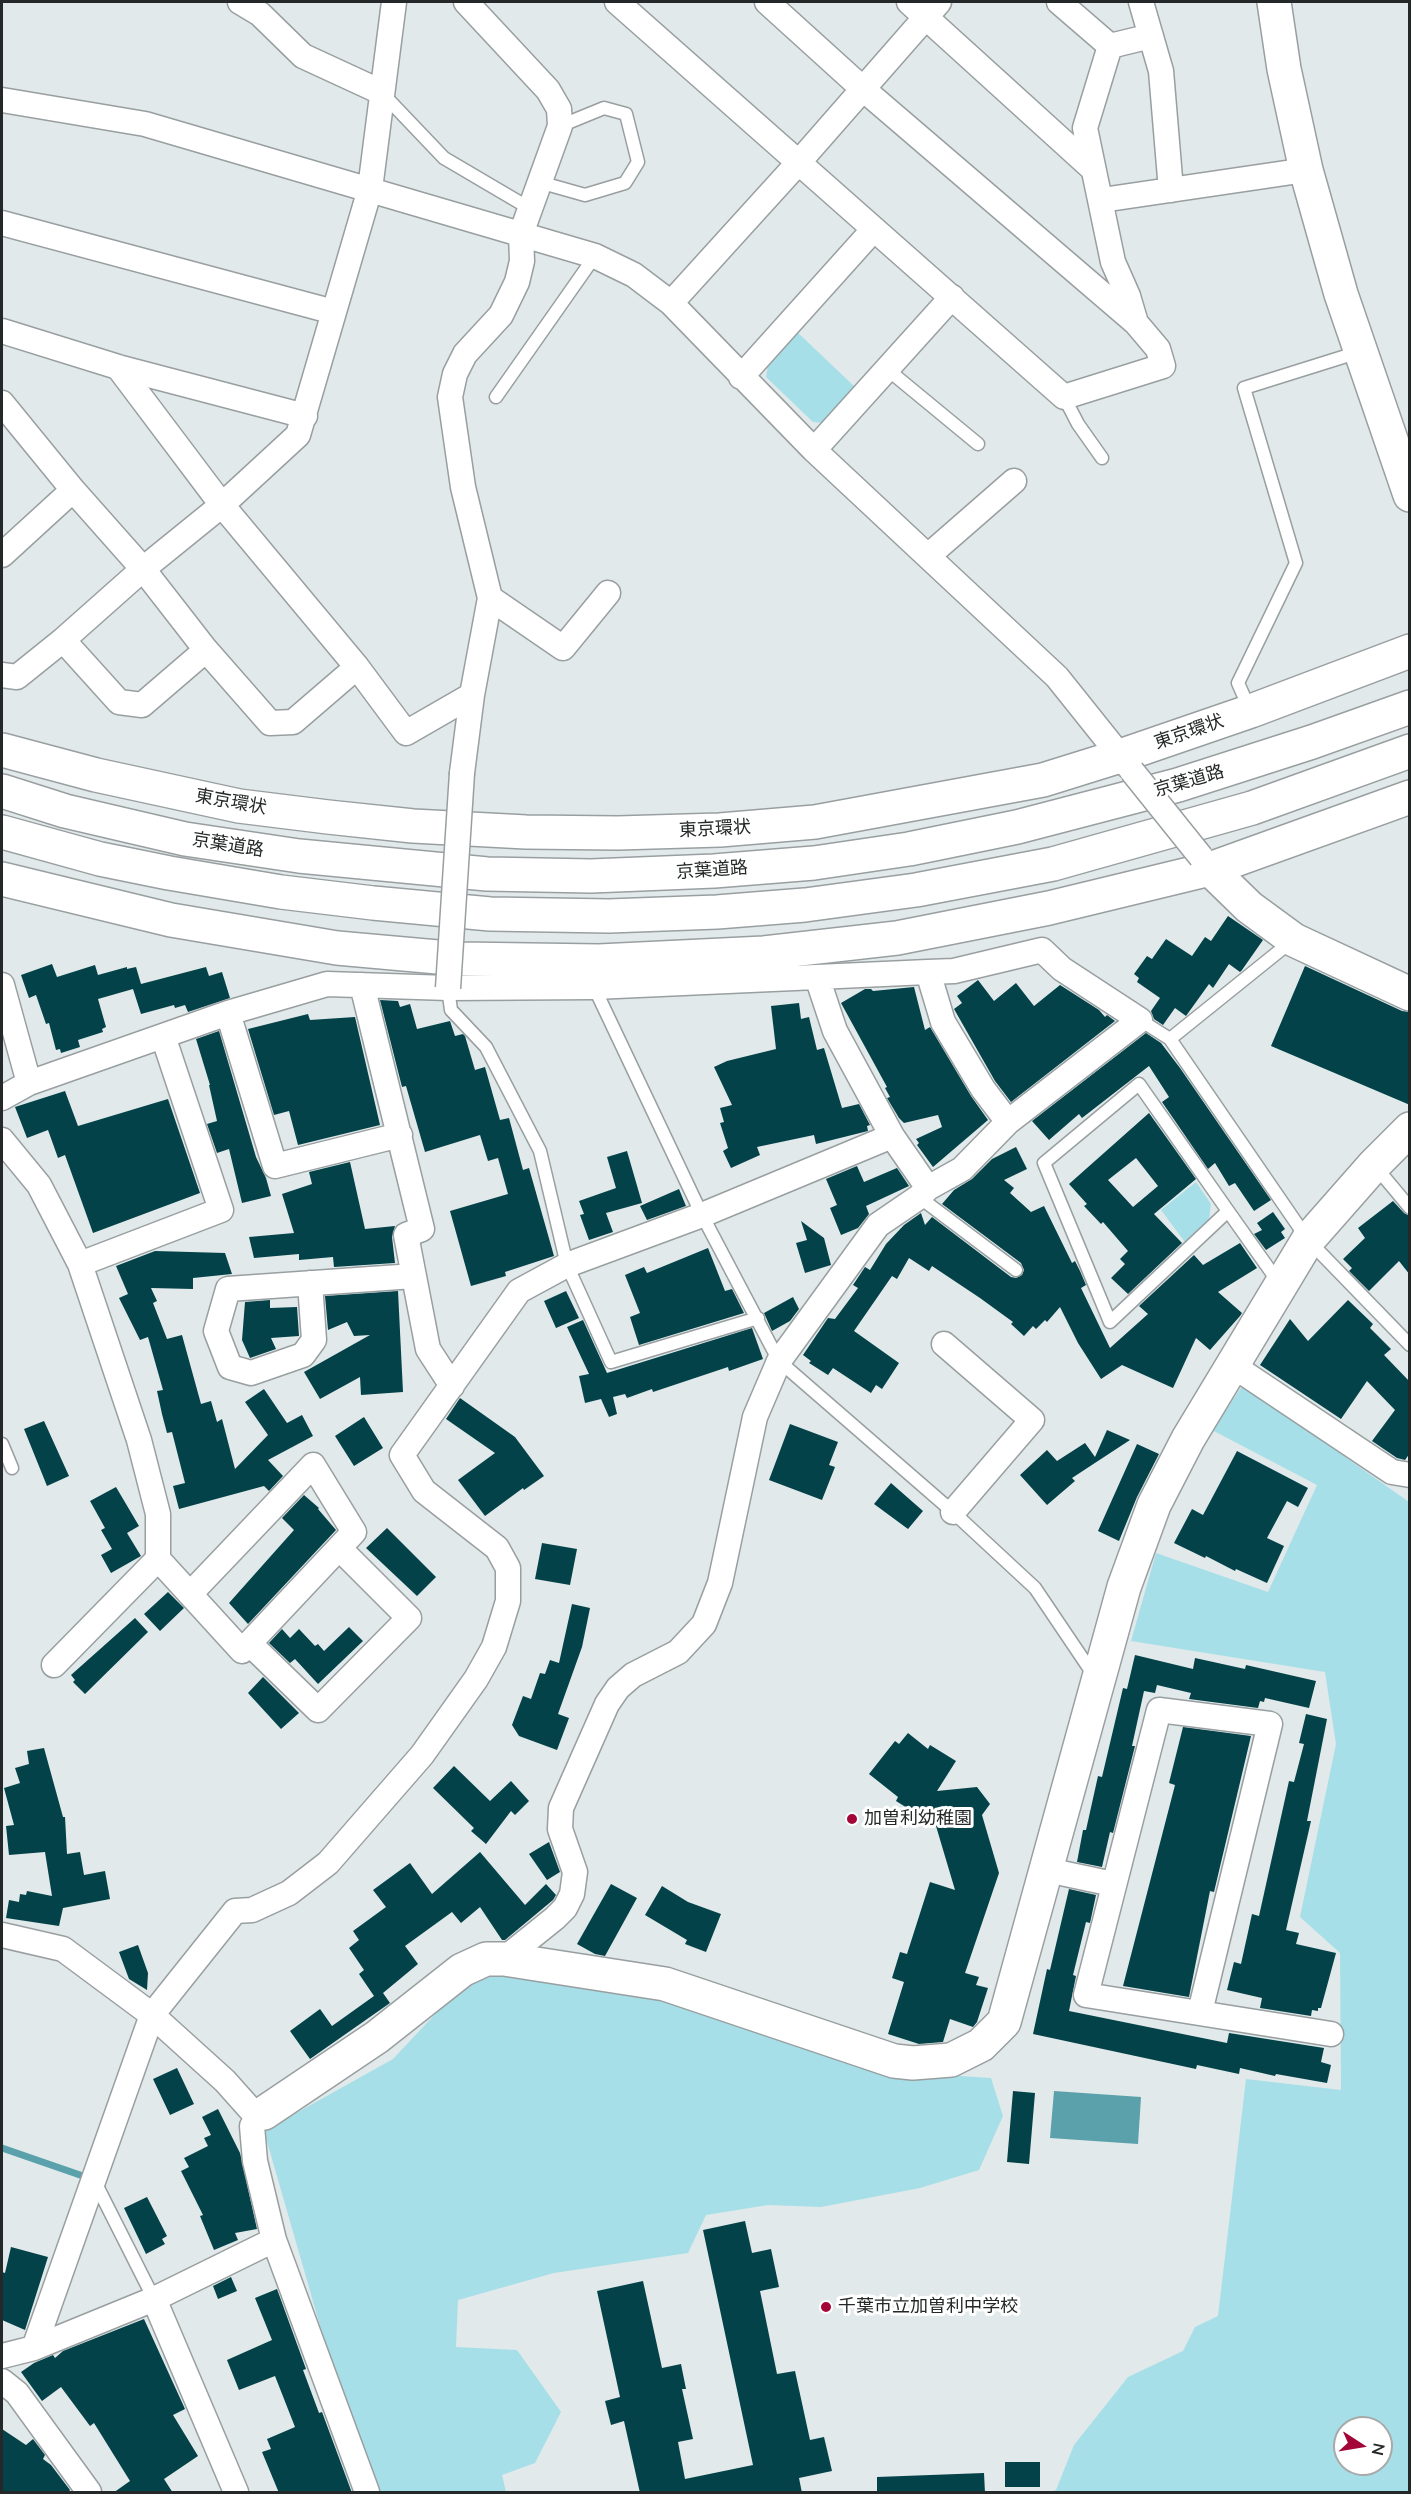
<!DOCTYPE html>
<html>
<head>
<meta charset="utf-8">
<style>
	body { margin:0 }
	#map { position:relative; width:1411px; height:2494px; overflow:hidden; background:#e1e9ea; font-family:Mulish,sans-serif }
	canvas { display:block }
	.frame { position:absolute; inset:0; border:3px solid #252828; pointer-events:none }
	.north { position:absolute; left:1333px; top:2416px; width:60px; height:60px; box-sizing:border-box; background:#fff; border:2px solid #a8a9a9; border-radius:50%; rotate:102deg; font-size:16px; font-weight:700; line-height:24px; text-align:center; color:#252828 }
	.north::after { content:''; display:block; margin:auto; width:21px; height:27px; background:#a30538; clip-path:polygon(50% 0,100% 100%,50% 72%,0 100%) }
</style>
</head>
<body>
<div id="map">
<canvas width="1411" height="2494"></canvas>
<div class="frame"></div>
<div class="north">N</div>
</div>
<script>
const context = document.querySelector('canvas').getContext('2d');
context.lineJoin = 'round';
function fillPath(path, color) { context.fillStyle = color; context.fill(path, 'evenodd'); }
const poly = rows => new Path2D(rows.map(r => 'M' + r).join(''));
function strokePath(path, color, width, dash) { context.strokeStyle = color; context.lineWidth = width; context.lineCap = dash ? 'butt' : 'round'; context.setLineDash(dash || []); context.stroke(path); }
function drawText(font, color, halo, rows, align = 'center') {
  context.font = font + ' Mulish,"Noto Sans JP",sans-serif'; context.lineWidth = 6; context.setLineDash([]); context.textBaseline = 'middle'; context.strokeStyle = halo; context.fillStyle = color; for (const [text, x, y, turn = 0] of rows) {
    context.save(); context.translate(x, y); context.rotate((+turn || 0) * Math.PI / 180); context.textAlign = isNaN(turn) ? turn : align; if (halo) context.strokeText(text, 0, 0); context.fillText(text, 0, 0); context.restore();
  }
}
fillPath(poly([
	[796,331,855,387,824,423,813,422,766,377,769,359],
	[1196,1182,1211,1204,1209,1219,1185,1242,1161,1210],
	[1243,1385,1409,1502,1409,2492,1050,2492,1056,2490,1074,2445,1128,2377,1183,2351,1195,2327,1218,2316,1246,2079,1341,2090,1340,1953,1300,1917,1336,1744,1325,1672,1131,1641,1156,1553,1268,1592,1317,1485,1212,1430],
	[1345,2428,1381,2428,1381,2464,1345,2464],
	[521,1967,655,1995,930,2074,991,2078,1003,2116,979,2170,920,2188,821,2207,768,2205,706,2215,688,2253,554,2273,458,2300,456,2347,517,2350,561,2412,535,2463,502,2475,506,2492,380,2492,329,2357,264,2131,393,2059,469,1978]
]), '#a7dfe8');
fillPath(poly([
	[1054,2091,1141,2097,1138,2144,1050,2138]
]), '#5ba1ac');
strokePath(poly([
	[2,2148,80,2175]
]), '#5ba1ac', 7);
fillPath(poly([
	[1228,916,1263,940,1242,970,1240,972,1229,964,1213,988,1209,984,1186,1016,1175,1008,1163,1025,1154,1019,1151,1011,1160,998,1137,982,1139,978,1134,974,1147,956,1152,959,1166,939,1192,956,1205,937,1211,941],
	[52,964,57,977,95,965,98,975,127,967,127,969,136,967,141,984,206,967,209,976,222,972,230,998,188,1012,185,1005,175,1008,174,1005,141,1014,133,989,98,999,106,1027,102,1029,103,1032,78,1040,80,1047,61,1053,60,1049,56,1050,49,1023,46,1024,36,995,29,998,21,975],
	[1305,966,1402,1011,1410,1012,1410,1105,1271,1046],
	[978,980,994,1001,1016,983,1034,1006,1060,985,1099,1010,1105,1017,1107,1015,1115,1021,1011,1102,995,1081,954,1009,962,1003,957,996],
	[914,987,925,1030,930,1027,971,1096,988,1120,933,1167,917,1145,919,1143,916,1139,942,1127,938,1115,904,1123,899,1118,887,1098,890,1097,885,1088,887,1087,841,1003,865,989,871,989,873,991],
	[380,1000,398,1001,400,1007,410,1004,417,1029,450,1021,455,1036,463,1034,465,1036,475,1070,485,1067,500,1120,509,1118,523,1170,529,1168,554,1256,505,1272,506,1276,471,1286,450,1211,508,1194,498,1158,488,1161,480,1135,425,1152,406,1086,402,1087],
	[799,1003,801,1019,809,1017,817,1050,824,1048,842,1108,859,1104,870,1125,867,1126,868,1131,816,1144,814,1135,757,1147,760,1155,731,1168,723,1151,728,1148,720,1123,724,1122,720,1108,732,1105,714,1067,727,1061,776,1049,771,1006],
	[308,1014,310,1020,355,1017,380,1125,298,1145,289,1111,274,1115,248,1029],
	[219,1031,256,1157,266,1178,271,1196,242,1203,229,1149,217,1153,207,1124,217,1121,209,1085,210,1085,196,1039],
	[1146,1033,1161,1043,1180,1068,1271,1200,1254,1211,1235,1183,1229,1186,1215,1163,1208,1169,1162,1102,1169,1097,1149,1066,1082,1118,1079,1114,1049,1140,1032,1121],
	[65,1091,78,1126,168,1099,200,1193,93,1233,65,1155,58,1158,48,1130,27,1138,15,1107],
	[1149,1113,1196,1179,1154,1214,1182,1243,1128,1294,1111,1278,1125,1264,1120,1259,1128,1251,1103,1222,1101,1224,1084,1206,1087,1204,1069,1184],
	[1136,1158,1158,1186,1133,1207,1108,1180],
	[1016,1147,1027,1169,1004,1180,1014,1188,1010,1193,1031,1212,1044,1206,1072,1263,1075,1261,1080,1271,1086,1285,1081,1288,1110,1348,1148,1314,1139,1306,1194,1255,1203,1265,1240,1243,1257,1268,1218,1292,1242,1313,1240,1316,1210,1350,1196,1338,1173,1388,1122,1365,1101,1379,1078,1343,1060,1307,1047,1322,1045,1320,1036,1329,1033,1326,1024,1336,1011,1324,1013,1322,980,1298,932,1266,929,1271,909,1258,897,1279,892,1276,854,1331,899,1363,882,1389,876,1385,871,1393,833,1368,828,1375,809,1363,811,1361,803,1355,828,1318,835,1319,858,1288,853,1285,865,1267,870,1270,886,1244,904,1225,921,1213,925,1225,932,1217,1011,1277,1016,1278,1022,1275,1024,1270,1021,1263,942,1204,954,1190,972,1179,992,1159],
	[627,1151,642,1203,606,1213,613,1232,589,1240,580,1215,584,1214,579,1201,616,1188,607,1157],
	[350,1162,365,1229,395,1226,392,1237,395,1263,334,1267,333,1257,299,1260,299,1254,254,1258,249,1237,294,1233,282,1194,312,1184,309,1172],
	[857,1166,864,1182,897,1168,909,1186,866,1206,869,1214,858,1228,841,1235,830,1208,837,1205,826,1179],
	[679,1189,686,1206,647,1220,640,1206],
	[1393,1201,1404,1213,1410,1216,1410,1275,1399,1261,1369,1291,1349,1271,1352,1268,1343,1259,1365,1238,1358,1228],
	[1273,1212,1285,1229,1281,1232,1285,1238,1266,1250,1254,1234,1262,1230,1257,1223],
	[801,1221,824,1238,831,1265,805,1273,796,1243,807,1240],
	[708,1248,725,1291,732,1289,744,1313,639,1345,630,1317,640,1313,625,1275,644,1267,647,1273],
	[155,1251,225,1253,232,1274,193,1278,193,1289,151,1288,157,1301,153,1303,167,1339,182,1335,201,1404,211,1401,217,1422,222,1419,235,1469,268,1435,245,1402,264,1389,287,1423,302,1415,313,1436,268,1460,283,1476,269,1491,264,1486,179,1509,173,1486,185,1483,172,1432,167,1433,162,1414,157,1391,163,1390,148,1337,140,1340,119,1298,128,1294,116,1266],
	[398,1291,403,1392,361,1395,360,1377,320,1399,304,1372,370,1335,354,1336,347,1322,328,1330,325,1296],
	[566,1291,579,1318,556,1328,544,1301],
	[793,1297,799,1309,790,1321,772,1331,764,1313],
	[270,1300,270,1308,297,1307,299,1336,271,1338,276,1349,250,1358,242,1340,245,1302],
	[1348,1300,1373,1324,1370,1328,1391,1349,1384,1355,1410,1382,1410,1453,1405,1460,1397,1458,1372,1441,1395,1410,1367,1381,1341,1419,1260,1365,1290,1319,1308,1341],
	[583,1320,607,1373,752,1328,763,1359,729,1371,728,1367,653,1392,652,1389,627,1398,625,1394,613,1397,617,1414,609,1417,601,1399,585,1403,579,1376,589,1374,567,1327],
	[460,1398,515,1437,544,1476,524,1490,523,1488,485,1516,458,1480,495,1453,446,1419],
	[364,1417,383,1448,354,1466,335,1436],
	[44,1421,69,1476,47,1486,24,1429],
	[790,1424,838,1442,829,1465,835,1467,822,1500,769,1480],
	[1107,1430,1130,1440,1072,1478,1075,1481,1047,1505,1020,1475,1047,1450,1057,1461,1085,1443,1095,1457],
	[1137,1444,1159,1454,1137,1497,1119,1541,1098,1531],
	[1237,1451,1308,1488,1298,1507,1287,1501,1267,1538,1284,1546,1267,1583,1236,1569,1235,1571,1206,1556,1205,1558,1174,1543,1192,1509,1203,1515],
	[891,1483,923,1511,908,1529,874,1504],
	[116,1487,139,1526,127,1533,141,1556,111,1573,101,1555,112,1549,101,1530,105,1528,90,1501],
	[304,1495,319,1508,318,1509,336,1530,248,1624,229,1603,294,1530,282,1518],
	[387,1528,436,1577,417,1596,366,1548],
	[542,1543,577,1549,570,1585,535,1579],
	[168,1592,184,1608,160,1631,144,1614],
	[572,1604,590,1608,582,1647,558,1714,569,1718,557,1750,519,1736,512,1725,523,1696,531,1699,540,1673,545,1674,550,1660,559,1663],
	[135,1618,148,1632,85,1694,73,1682,75,1680,71,1675],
	[349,1627,363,1641,318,1684,295,1659,290,1663,269,1643,282,1629,290,1638,299,1629,315,1646,318,1644,324,1651],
	[1135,1655,1193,1669,1195,1658,1245,1669,1246,1665,1316,1681,1309,1708,1265,1698,1264,1702,1260,1701,1258,1708,1189,1699,1191,1693,1157,1685,1155,1693,1144,1691,1132,1746,1135,1746,1113,1833,1110,1832,1102,1867,1077,1862,1083,1830,1086,1830,1098,1776,1102,1777,1123,1688,1127,1689],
	[263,1677,299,1713,281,1729,248,1693],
	[1306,1714,1327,1719,1307,1821,1311,1821,1286,1930,1299,1933,1296,1944,1336,1953,1321,2008,1318,2008,1318,2011,1312,2010,1311,2016,1260,2008,1262,1998,1227,1990,1234,1962,1241,1964,1252,1914,1259,1916,1289,1781,1294,1782,1304,1744,1299,1743],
	[1183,1727,1251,1736,1214,1892,1210,1891,1189,1997,1123,1986,1175,1785,1169,1783],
	[908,1733,928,1749,930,1745,956,1761,937,1791,977,1787,990,1804,982,1815,999,1873,965,1973,979,1977,976,1985,988,1988,977,2022,973,2027,950,2019,943,2042,919,2044,888,2034,904,1982,892,1978,900,1952,907,1954,930,1882,955,1890,936,1826,896,1801,898,1797,869,1774,895,1741,899,1744],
	[44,1748,63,1817,65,1817,67,1854,80,1852,84,1875,105,1871,110,1899,63,1908,59,1926,6,1918,9,1900,19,1902,20,1894,26,1895,27,1891,52,1896,45,1852,9,1855,6,1826,14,1825,4,1788,20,1783,15,1768,29,1764,27,1751],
	[454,1766,490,1801,511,1781,529,1801,515,1815,511,1811,486,1844,471,1831,474,1828,433,1788],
	[549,1842,560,1872,547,1880,529,1854],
	[480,1852,525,1905,546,1884,556,1895,553,1900,505,1940,502,1940,480,1907,461,1923,452,1912,405,1946,418,1964,383,1993,390,2003,310,2059,290,2031,320,2009,332,2026,374,1996,359,1974,364,1970,349,1948,359,1940,353,1931,386,1907,373,1890,410,1863,432,1894],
	[611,1884,637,1898,605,1956,595,1954,577,1944],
	[662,1886,688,1902,721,1914,706,1952,685,1944,687,1940,645,1915],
	[1069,1889,1096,1895,1090,1923,1086,1922,1073,1975,1076,1976,1069,2011,1227,2043,1229,2033,1324,2048,1321,2062,1331,2065,1327,2083,1276,2074,1275,2076,1240,2068,1239,2074,1197,2065,1196,2069,1033,2034,1047,1969,1050,1970],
	[138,1945,148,1973,147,1990,129,1979,119,1952],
	[177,2068,194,2104,170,2115,153,2079],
	[1013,2091,1035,2093,1029,2164,1007,2162],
	[218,2109,240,2153,257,2229,235,2233,238,2240,214,2250,200,2216,203,2215,181,2171,189,2167,184,2158,208,2146,204,2138,211,2135,202,2117],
	[147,2197,167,2236,162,2239,165,2244,146,2254,124,2208],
	[745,2221,752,2253,771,2249,779,2287,760,2291,777,2374,795,2371,810,2440,824,2437,832,2471,799,2478,802,2493,640,2493,624,2421,611,2425,605,2401,620,2397,597,2291,643,2281,662,2368,681,2364,686,2389,682,2389,693,2439,678,2442,685,2479,753,2465,703,2230],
	[11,2247,48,2257,25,2330,2,2320,2,2272,5,2273],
	[231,2277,237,2291,218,2299,213,2286],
	[277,2289,306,2369,303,2370,319,2413,322,2412,352,2493,279,2493,262,2452,271,2449,267,2439,295,2427,275,2376,239,2390,227,2360,272,2340,255,2298],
	[144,2319,185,2409,173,2415,198,2456,164,2479,173,2493,113,2493,130,2481,94,2423,90,2426,61,2387,42,2401,21,2372,34,2363,53,2355,55,2358,63,2351],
	[2,2429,26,2445,33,2439,45,2455,43,2459,51,2465,70,2490,68,2493,2,2493],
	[1005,2462,1040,2462,1040,2487,1005,2487],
	[984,2473,985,2493,877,2493,877,2477]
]), '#034249');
const lane = poly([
	[382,93,444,158,529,208],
	[539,182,585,195,625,183,638,162,626,114,604,108,560,126],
	[887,369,978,444],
	[496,397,595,256],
	[1064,397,1078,424,1102,458],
	[1250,710,1238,683,1296,563,1244,388,1359,352],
	[594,987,702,1215,779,1361,953,1512,1035,1588,1093,1674],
	[448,988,451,1010,486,1047,540,1151,567,1265,611,1362,758,1318],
	[1140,1020,1170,1039,1308,1240,1410,1345],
	[1170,1039,1293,940],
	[1375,1166,1410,1208],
	[919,1197,1016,1270],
	[1228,1211,1110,1322,1044,1163,1139,1084,1228,1211,1279,1283],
	[2,1444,12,1468],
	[95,2182,154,2299]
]);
const street = poly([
	[240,2,260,14,303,56,381,92],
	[617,2,1064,397,1163,366,1158,349,1136,323,863,89,767,2],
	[909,2,1093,169],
	[1059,2,1110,46],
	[1141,2,1161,71,1171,190],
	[2,100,145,124,595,256,634,275,671,303,814,450,1057,677,1129,767],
	[1102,200,1306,170],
	[2,223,334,312],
	[671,303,799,162,939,2],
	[1136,323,1128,296,1113,262,1085,128,1110,46,1151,36],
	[2,331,118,367,305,416],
	[118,367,222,505,357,667,406,733,472,695],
	[741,377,874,229],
	[2,403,73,490,143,569,206,650,270,723,293,722,357,667],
	[814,450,952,297],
	[2,555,73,490],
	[928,556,1014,481],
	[490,598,563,648,608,593],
	[63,640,119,702,142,705,206,650],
	[2,675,17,677,63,640,143,569,222,505,298,435,370,189,394,2],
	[462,773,472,695,490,598,463,487,450,397,455,374,465,354,501,315,517,282,522,261,521,234,560,126,559,109,548,90,466,2],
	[928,972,943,1022,983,1089,1008,1122],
	[817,977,835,1031,892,1136],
	[2,985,29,1083],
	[362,985,422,1229,406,1235,428,1349,452,1386],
	[228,1013,275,1166,400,1135],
	[2,1098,29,1083,228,1013,327,984,448,988,594,987,928,972,954,971,1042,950,1062,969,1140,1020,1008,1122,962,1169,928,1188,919,1197,878,1225,779,1361,755,1417,720,1583,704,1624,678,1652,633,1675,618,1688,607,1704,561,1808,560,1829,575,1872,572,1894,565,1908,555,1918,504,1959],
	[2,1140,39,1185,80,1264,139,1440,158,1514,158,1559,242,1651,354,1532,313,1465,190,1594],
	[80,1264,221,1210,163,1036],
	[310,1283,314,1340,303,1355,251,1373,230,1367,216,1331,228,1289,414,1276],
	[944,1344,1032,1420,953,1512],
	[1232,1365,1392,1472,1410,1475],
	[249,1643,318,1710,409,1618,339,1548],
	[54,1665,158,1559],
	[1047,1870,1113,1884],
	[2,1935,63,1949,152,2015,225,2081,258,2118,264,2113],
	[1200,2012,1270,1724,1159,1710,1086,1995,1331,2034],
	[258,2118,252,2126,255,2161,274,2240,367,2492],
	[154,2299,236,2492],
	[34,2348,152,2015,235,1911,252,1910,289,1893,328,1863,422,1755,476,1679,494,1647,508,1601,508,1568,497,1548,424,1491,402,1455,519,1291,567,1265,702,1215,892,1136,928,1188],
	[2,2356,34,2348,154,2299,274,2240],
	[2,2381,17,2393,89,2492]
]);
const secondary = poly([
	[1274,2,1284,69,1306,170,1341,294,1410,495],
	[1210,869,1249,907,1294,940,1410,994],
	[264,2113,377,2037,462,1970,486,1959,504,1959,665,1984,894,2061,913,2063,951,2060,981,2045,1004,2022,1124,1587,1154,1505,1188,1439,1308,1240,1374,1165,1410,1129]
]);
const highway = poly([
	[2,750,96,775,239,806,328,817,413,826,526,832,618,833,720,830,815,822,1043,780,1120,756,1251,711,1410,651],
	[2,791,65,811,185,839,299,856,487,874,591,876,714,871,814,863,909,849,1017,827,1178,785,1312,742,1410,707],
	[2,832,100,859,169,873,281,892,373,903,490,914,609,916,717,912,805,905,916,890,1053,864,1252,808,1410,751],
	[2,879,171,920,337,948,460,959,599,961,764,953,897,938,1049,908,1210,869,1410,797]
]);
strokePath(lane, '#999fa0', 15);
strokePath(street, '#999fa0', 27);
strokePath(secondary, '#999fa0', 36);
strokePath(highway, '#999fa0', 36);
strokePath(lane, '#fff', 12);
strokePath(street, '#fff', 24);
strokePath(secondary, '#fff', 33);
strokePath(highway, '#fff', 33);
const streetBridge = poly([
	[1132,771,1201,857],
	[448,988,462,773]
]);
strokePath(streetBridge, '#999fa0', 27, []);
strokePath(streetBridge, '#fff', 24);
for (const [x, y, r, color] of [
	[852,1819,6,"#a30538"],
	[826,2307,6,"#a30538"]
]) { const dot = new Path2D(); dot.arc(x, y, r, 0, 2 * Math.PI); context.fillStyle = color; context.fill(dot); strokePath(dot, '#fff', 2); }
drawText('18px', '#252828', '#fff', [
	["東京環状",1189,732,-19],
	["京葉道路",1189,781,-16],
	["東京環状",231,802,10],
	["東京環状",715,829,-3],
	["京葉道路",228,845,9],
	["京葉道路",712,870,-4]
]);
drawText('18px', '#252828', '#fff', [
	["加曽利幼稚園",864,1819],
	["千葉市立加曽利中学校",838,2307]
], 'left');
</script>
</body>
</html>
